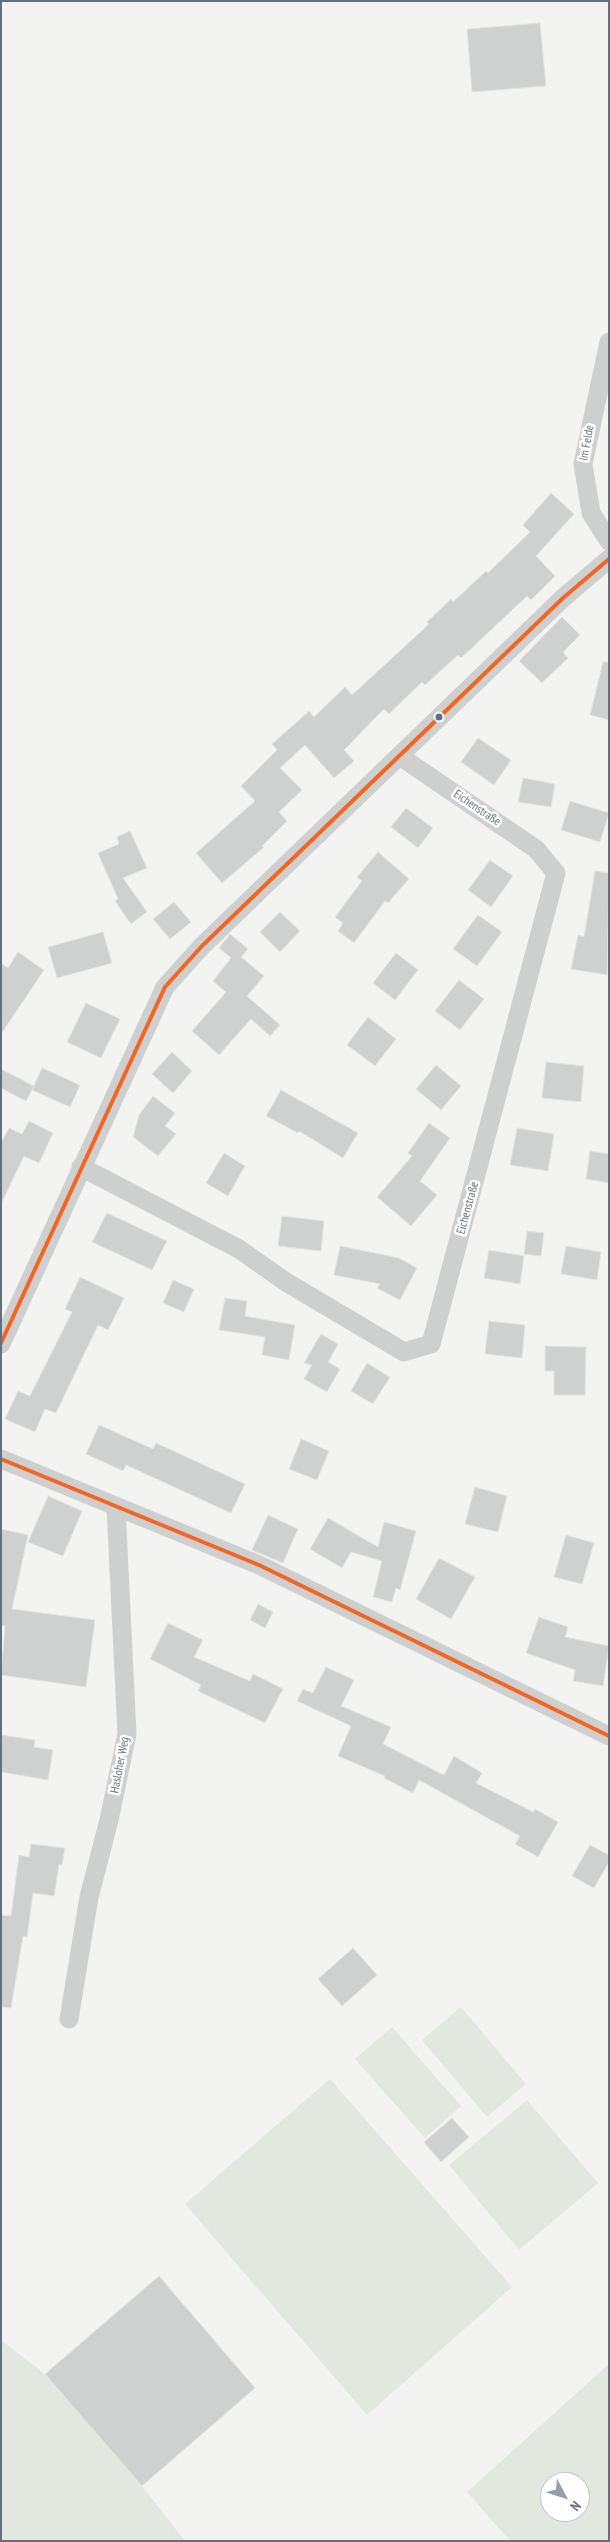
<!DOCTYPE html>
<html>
<head>
<meta charset="utf-8">
<style>
	body { margin:0 }
	#map { position:relative; width:610px; height:2542px; overflow:hidden; background:#f3f4f2; font-family:"PT Sans Narrow",sans-serif }
	canvas { display:block }
	.frame { position:absolute; inset:0; border:2px solid #646f82; pointer-events:none }
	.north { position:absolute; left:540px; top:2472px; width:50px; height:50px; box-sizing:border-box; background:#fff; border:1px solid #c1c5cd; border-radius:50%; rotate:130deg; font-size:14px; font-weight:700; line-height:20px; text-align:center; color:#646f82 }
	.north::after { content:''; display:block; margin:auto; width:18px; height:22px; background:#969ea9; clip-path:polygon(50% 0,100% 100%,50% 72%,0 100%) }
</style>
</head>
<body>
<div id="map">
<canvas width="610" height="2542"></canvas>
<div class="frame"></div>
<div class="north">N</div>
</div>
<script>
const context = document.querySelector('canvas').getContext('2d');
context.lineJoin = 'round';
function fillPath(path, color) { context.fillStyle = color; context.fill(path, 'evenodd'); }
const poly = rows => new Path2D(rows.map(r => 'M' + r).join(''));
function strokePath(path, color, width, dash) { context.strokeStyle = color; context.lineWidth = width; context.lineCap = dash ? 'butt' : 'round'; context.setLineDash(dash || []); context.stroke(path); }
function drawText(font, color, halo, rows, align = 'center') {
  context.font = font + ' "PT Sans Narrow",sans-serif'; context.lineWidth = 5; context.setLineDash([]); context.textBaseline = 'middle'; context.strokeStyle = halo; context.fillStyle = color; for (const [text, x, y, turn = 0] of rows) {
    context.save(); context.translate(x, y); context.rotate((+turn || 0) * Math.PI / 180); context.textAlign = isNaN(turn) ? turn : align; if (halo) context.strokeText(text, 0, 0); context.fillText(text, 0, 0); context.restore();
  }
}
fillPath(poly([
	[461,2007,526,2084,487,2117,422,2040],
	[392,2027,461,2106,425,2138,355,2059],
	[330,2079,512,2287,367,2415,185,2204],
	[527,2100,598,2183,519,2250,449,2165],
	[1,2340,45,2374,142,2486,185,2541,1,2541],
	[609,2364,609,2541,510,2541,467,2492],
	[550,2482,580,2482,580,2512,550,2512]
]), '#e2e7e0');
const building = poly([
	[540,23,546,86,472,92,467,29,540,23],
	[551,493,574,514,536,556,555,576,531,600,527,596,461,658,458,655,425,685,422,682,389,714,384,709,344,750,354,761,334,778,305,745,280,768,302,790,279,812,287,821,262,846,264,847,222,883,196,853,255,801,241,786,277,750,272,744,309,711,314,717,345,687,352,695,429,624,427,622,451,599,453,602,486,571,488,573,530,532,523,525,551,493],
	[562,617,580,635,563,652,568,658,542,683,519,661,562,617],
	[603,662,609,662,609,720,590,715,603,662],
	[478,738,511,760,494,785,461,762,478,738],
	[523,778,555,784,551,807,518,802,523,778],
	[570,801,609,813,600,842,561,830,570,801],
	[406,808,433,828,418,848,391,827,406,808],
	[130,831,147,868,123,878,147,912,131,924,115,901,118,899,98,853,119,844,117,837,130,831],
	[378,852,409,879,388,903,385,901,354,943,338,931,343,923,335,917,362,881,357,877,378,852],
	[490,860,513,876,491,907,468,890,490,860],
	[595,871,609,873,607,975,571,969,578,935,584,937,595,871],
	[174,902,191,922,170,939,153,919,174,902],
	[280,912,300,931,280,952,260,932,280,912],
	[478,915,502,932,477,966,453,949,478,915],
	[103,932,112,963,57,978,48,947,103,932],
	[230,934,248,949,241,957,264,976,247,996,280,1025,270,1036,251,1019,219,1055,192,1031,226,992,213,981,231,958,219,948,230,934],
	[18,952,44,970,1,1034,1,963,8,968,18,952],
	[396,953,418,970,395,1000,373,983,396,953],
	[459,980,484,999,460,1030,435,1011,459,980],
	[86,1003,120,1019,101,1058,67,1042,86,1003],
	[368,1017,396,1039,375,1066,347,1045,368,1017],
	[172,1052,192,1071,173,1093,152,1074,172,1052],
	[546,1062,584,1066,581,1102,542,1098,546,1062],
	[436,1065,461,1086,441,1110,416,1089,436,1065],
	[42,1068,80,1085,70,1107,32,1090,42,1068],
	[1,1069,34,1086,26,1101,1,1088,1,1069],
	[281,1090,358,1133,343,1158,299,1131,298,1133,266,1116,281,1090],
	[153,1096,175,1113,165,1126,176,1134,158,1156,133,1137,139,1115,153,1096],
	[29,1121,53,1133,39,1163,24,1156,1,1204,1,1143,9,1128,22,1134,29,1121],
	[429,1123,450,1138,420,1181,437,1195,411,1226,377,1197,412,1156,408,1153,429,1123],
	[517,1128,554,1134,548,1171,510,1165,517,1128],
	[590,1151,609,1154,609,1183,586,1179,590,1151],
	[224,1153,245,1166,228,1196,206,1183,224,1153],
	[107,1213,167,1241,152,1270,92,1242,107,1213],
	[282,1216,324,1221,321,1251,278,1246,282,1216],
	[527,1231,544,1233,541,1256,524,1254,527,1231],
	[340,1246,399,1258,417,1268,400,1300,377,1288,380,1284,334,1275,340,1246],
	[566,1246,601,1252,597,1280,561,1274,566,1246],
	[489,1250,524,1256,520,1284,484,1278,489,1250],
	[80,1277,124,1298,108,1330,98,1325,56,1413,45,1409,35,1432,5,1419,18,1391,30,1396,72,1312,65,1309,80,1277],
	[173,1280,194,1289,184,1312,163,1303,173,1280],
	[225,1298,247,1301,245,1316,295,1325,289,1360,262,1355,265,1337,219,1330,225,1298],
	[489,1321,525,1325,522,1358,485,1354,489,1321],
	[321,1334,338,1344,328,1362,340,1369,327,1392,304,1379,312,1365,304,1363,321,1334],
	[545,1346,586,1347,585,1395,554,1395,554,1371,545,1371,545,1346],
	[367,1363,390,1377,373,1404,351,1391,367,1363],
	[99,1425,153,1449,156,1443,245,1484,231,1513,126,1465,123,1471,86,1454,99,1425],
	[301,1439,329,1451,317,1480,289,1469,301,1439],
	[475,1487,507,1496,498,1532,465,1524,475,1487],
	[48,1496,82,1511,63,1556,28,1542,48,1496],
	[268,1515,298,1529,283,1563,252,1550,268,1515],
	[328,1518,378,1547,384,1522,416,1531,400,1590,396,1588,392,1602,373,1597,382,1561,351,1552,342,1568,310,1549,328,1518],
	[1,1529,28,1535,12,1609,95,1620,86,1687,1,1675,5,1626,1,1625,1,1529],
	[566,1535,594,1543,582,1584,554,1577,566,1535],
	[439,1558,475,1577,451,1619,416,1599,439,1558],
	[258,1604,273,1612,265,1628,250,1620,258,1604],
	[539,1617,568,1627,565,1637,609,1646,603,1686,573,1681,575,1670,526,1653,539,1617],
	[168,1623,203,1640,194,1657,250,1681,253,1674,283,1689,265,1723,198,1691,201,1685,150,1659,168,1623],
	[326,1667,354,1680,341,1706,391,1727,383,1744,444,1775,454,1756,482,1773,476,1783,533,1812,535,1809,558,1822,538,1857,515,1844,520,1836,419,1780,413,1793,384,1778,385,1776,338,1756,351,1726,297,1701,303,1689,313,1693,326,1667],
	[1,1735,35,1740,34,1747,53,1750,48,1780,1,1772,1,1735],
	[31,1844,65,1848,62,1865,59,1864,54,1896,33,1893,27,1937,23,1936,11,2008,1,2007,1,1915,11,1916,19,1855,29,1857,31,1844],
	[590,1845,609,1855,609,1862,594,1888,572,1876,590,1845],
	[353,1948,377,1975,342,2006,318,1979,353,1948],
	[452,2118,469,2137,441,2162,424,2142,452,2118],
	[159,2276,255,2388,142,2486,45,2374,159,2276]
]);
fillPath(building, '#cfd0d0');
strokePath(building, '#e2e3e2', 1);
strokePath(poly([
	[609,342,583,464,591,513,609,541],
	[81,1167,239,1249,286,1282,404,1352,431,1344,556,873,536,849,401,757],
	[1,1344,165,987,202,946,563,598,609,559],
	[1,1459,259,1565,609,1736],
	[69,2019,89,1897,109,1820,127,1734,116,1507]
]), '#cecfcf', 19);
strokePath(poly([
	[1,1343,165,987,202,946,563,598,609,559],
	[1,1459,259,1565,609,1736]
]), '#f26522', 4);
for (const [x, y, r, color] of [
	[439,717,4.5,"#646f82"]
]) { const dot = new Path2D(); dot.arc(x, y, r, 0, 2 * Math.PI); context.fillStyle = color; context.fill(dot); strokePath(dot, '#fff', 2); }
drawText('12px', '#646f82', '#fff', [
	["Im Felde",587,443,-80],
	["Eichenstraße",477,808,34],
	["Eichenstraße",468,1208,-75],
	["Hasloher Weg",120,1765,-79]
]);
</script>
</body>
</html>
